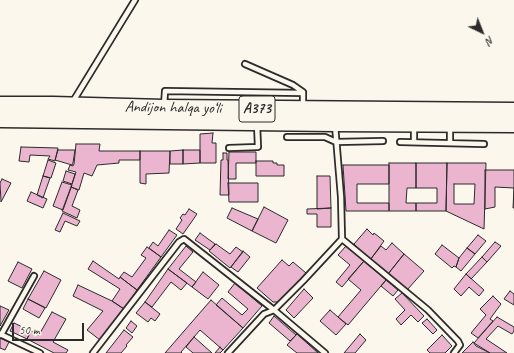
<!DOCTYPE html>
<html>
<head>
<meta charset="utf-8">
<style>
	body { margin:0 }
	#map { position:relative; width:514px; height:353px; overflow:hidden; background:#fbf7ec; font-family:Caveat,sans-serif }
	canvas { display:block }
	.north { position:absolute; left:462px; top:12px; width:40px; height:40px; -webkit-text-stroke:3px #fbf7ec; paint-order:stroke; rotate:137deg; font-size:11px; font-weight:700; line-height:16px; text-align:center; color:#2b2b2b }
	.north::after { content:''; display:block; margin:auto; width:14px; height:18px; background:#2b2b2b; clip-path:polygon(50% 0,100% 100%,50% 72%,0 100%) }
	.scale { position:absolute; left:12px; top:323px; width:72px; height:18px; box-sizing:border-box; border:2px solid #2b2b2b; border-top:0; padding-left:5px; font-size:12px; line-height:14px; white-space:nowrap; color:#2b2b2b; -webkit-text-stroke:3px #fbf7ec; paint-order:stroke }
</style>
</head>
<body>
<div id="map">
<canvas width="514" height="353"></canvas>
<div class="north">N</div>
<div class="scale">50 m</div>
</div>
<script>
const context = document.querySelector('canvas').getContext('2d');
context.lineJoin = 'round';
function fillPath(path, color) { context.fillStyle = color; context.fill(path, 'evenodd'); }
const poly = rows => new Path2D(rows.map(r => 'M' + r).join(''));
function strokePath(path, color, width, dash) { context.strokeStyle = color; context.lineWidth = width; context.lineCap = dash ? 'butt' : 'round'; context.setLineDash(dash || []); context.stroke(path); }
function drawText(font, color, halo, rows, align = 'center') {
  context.font = font + ' Caveat,sans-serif'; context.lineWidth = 3; context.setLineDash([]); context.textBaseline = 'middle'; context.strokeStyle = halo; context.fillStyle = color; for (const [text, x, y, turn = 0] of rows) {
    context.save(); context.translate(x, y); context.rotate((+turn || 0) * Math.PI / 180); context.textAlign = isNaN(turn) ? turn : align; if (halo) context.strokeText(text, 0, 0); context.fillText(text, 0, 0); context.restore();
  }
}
const building = poly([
	[213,133,212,143,216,143,216,163,200,163,200,134,213,133],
	[76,144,100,144,99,151,140,151,140,160,119,160,119,163,97,165,92,176,84,173,79,190,71,187,76,172,68,170,70,165,73,166,74,164,76,144],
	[21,147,58,148,55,161,48,159,50,156,30,155,29,162,19,161,21,147],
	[58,150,75,150,73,163,72,165,55,160,58,150],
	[183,150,183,164,170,164,170,151,183,150],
	[183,150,200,150,200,163,183,164,183,150],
	[140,151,170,151,169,173,146,174,146,184,140,183,140,151],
	[229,152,256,152,256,163,236,163,236,179,228,179,229,152],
	[223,153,227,153,227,160,228,160,229,195,220,195,221,160,223,160,223,153],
	[48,160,56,163,51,178,43,176,48,160],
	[256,161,273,161,273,163,277,163,277,165,284,165,284,176,256,176,256,161],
	[389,163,416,163,416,188,407,188,406,203,416,203,416,211,389,211,389,163],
	[416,163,447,163,446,211,416,211,416,203,437,203,437,188,416,188,416,163],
	[447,163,486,163,484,229,446,211,447,163],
	[454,184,475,184,474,204,454,204,454,184],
	[343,165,389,165,389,184,357,184,357,203,389,203,389,211,346,211,343,165],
	[485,170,514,170,514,208,513,208,514,188,495,187,495,207,485,209,485,170],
	[66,171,75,174,72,184,63,181,66,171],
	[43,176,50,178,43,198,37,195,43,176],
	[317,176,330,176,331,208,317,209,317,176],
	[2,179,11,183,1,202,0,183,2,179],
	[62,182,72,185,63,210,53,206,62,182],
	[228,183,258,183,258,202,229,202,228,183],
	[71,187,78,190,72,206,80,210,77,218,62,211,71,187],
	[31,192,47,199,43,208,27,201,31,192],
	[264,207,288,220,276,243,252,231,264,207],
	[232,208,258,219,252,231,227,218,232,208],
	[331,208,331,227,317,227,317,214,307,214,307,209,331,208],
	[189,209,197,214,183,234,176,229,182,220,180,218,183,214,185,215,189,209],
	[63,213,80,221,77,226,65,221,60,232,55,230,63,213],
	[367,229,373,235,374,233,384,241,370,260,354,244,367,229],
	[169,230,177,235,161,257,149,248,153,242,158,246,169,230],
	[200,233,215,244,210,250,195,240,200,233],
	[478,235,486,241,475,254,467,248,478,235],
	[495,242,501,246,487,262,482,257,495,242],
	[392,243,404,254,388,274,370,260,381,246,386,250,392,243],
	[216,244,230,254,236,247,243,252,230,268,209,251,216,244],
	[442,245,459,258,456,267,454,266,452,268,435,254,442,245],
	[186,246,193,252,179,269,196,282,192,287,168,269,186,246],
	[346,246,364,261,342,287,336,282,350,265,338,255,346,246],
	[147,247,161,257,137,290,120,277,124,272,132,277,146,258,141,255,147,247],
	[467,248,475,254,461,271,456,267,459,258,467,248],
	[243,251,250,257,238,272,231,267,243,251],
	[404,254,424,271,407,290,388,274,404,254],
	[482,257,487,262,471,279,466,274,482,257],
	[282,260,289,266,293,262,306,273,281,302,273,302,257,288,282,260],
	[93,261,119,279,120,277,137,290,124,309,112,301,120,289,88,269,93,261],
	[364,261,386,280,348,325,338,317,361,290,348,279,364,261],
	[18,262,32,269,22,288,8,281,18,262],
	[168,269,187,283,181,290,171,282,152,307,145,302,168,269],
	[44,271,61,280,46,308,28,299,44,271],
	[203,272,219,285,208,299,192,287,203,272],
	[466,274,484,290,479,296,469,287,461,296,454,289,466,274],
	[386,280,398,290,393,296,381,286,386,280],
	[235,283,262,306,243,328,216,305,222,298,242,315,248,309,228,292,235,283],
	[78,285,112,301,124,309,100,340,87,330,103,311,73,296,78,285],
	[304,289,313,298,294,318,286,310,304,289],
	[510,291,514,294,514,305,504,299,510,291],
	[402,293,424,316,418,322,411,315,401,325,396,319,405,310,395,299,402,293],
	[493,296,501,304,490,319,493,321,478,338,471,333,486,315,480,309,493,296],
	[28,299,45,308,39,318,23,309,28,299],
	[211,300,243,328,223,350,200,330,181,352,182,353,165,353,211,300],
	[145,302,160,314,155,321,151,318,148,322,136,313,145,302],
	[0,306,9,310,0,326,0,306],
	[330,310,346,324,336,335,320,321,330,310],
	[52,312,66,319,53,342,68,350,66,353,54,353,27,339,31,331,39,335,52,312],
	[274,316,296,335,290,341,269,323,274,316],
	[497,317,514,327,514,331,512,334,498,326,486,339,507,353,490,353,474,343,497,317],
	[427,319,437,330,433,334,422,323,427,319],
	[131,321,137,326,132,333,126,328,131,321],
	[14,323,31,331,27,339,10,331,14,323],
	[124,330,133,337,126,345,127,346,121,353,106,353,124,330],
	[297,334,318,353,297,353,287,345,297,334],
	[360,334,366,340,355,353,344,353,360,334],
	[442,335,452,346,445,353,430,353,427,350,442,335],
	[194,337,212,353,193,353,186,347,194,337],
	[0,338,9,342,5,350,0,348,0,338],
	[473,342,476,346,490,353,462,353,473,342],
	[220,347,223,350,220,353,215,353,220,347]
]);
fillPath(building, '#ebb5cf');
strokePath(building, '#2b2b2b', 1);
const lane = poly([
	[245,64,293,85,303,92],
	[72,103,135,0],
	[164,106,165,91,303,93,303,106],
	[414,125,414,142],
	[450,127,450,143],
	[287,137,325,137,336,142,383,141],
	[400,142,484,144],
	[229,148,258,147,257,124],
	[342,239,428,310,458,341,460,345,454,353],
	[0,334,40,353],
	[1,335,34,276],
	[93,353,179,242,184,239,274,310,325,353],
	[228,353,264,314,274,310,303,281,342,239,341,197,335,125]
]);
const highway = poly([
	[0,105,53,105,164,108,514,111],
	[0,119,334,123,514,124]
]);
strokePath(lane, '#2b2b2b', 8);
strokePath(highway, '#2b2b2b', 19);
strokePath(lane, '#fbf7ec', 4.5);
strokePath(highway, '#fbf7ec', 16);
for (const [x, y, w] of [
	[257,109,36]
]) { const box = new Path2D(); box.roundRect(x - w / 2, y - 13, w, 26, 3); context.fillStyle = '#fbf7ec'; context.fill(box); strokePath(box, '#2b2b2b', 1); }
drawText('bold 15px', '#2b2b2b', null, [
	["A373",257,109]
]);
drawText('16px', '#2b2b2b', '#fbf7ec', [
	["Andijon halqa yo‘li",173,108,1]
]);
</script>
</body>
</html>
